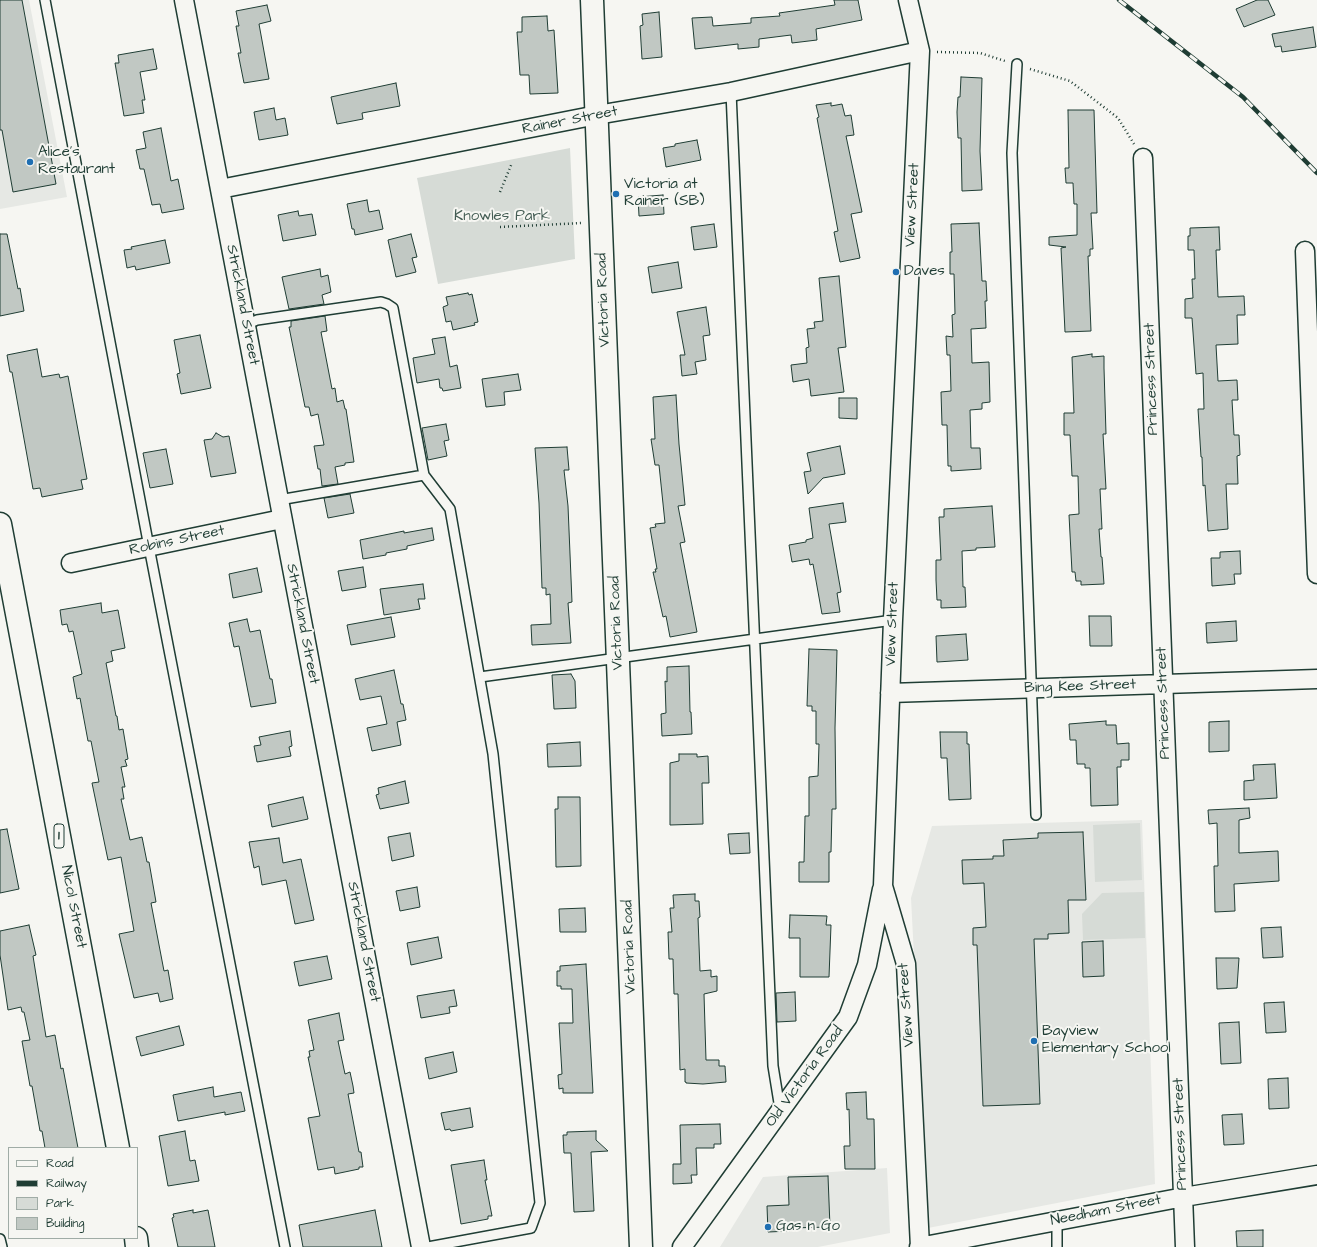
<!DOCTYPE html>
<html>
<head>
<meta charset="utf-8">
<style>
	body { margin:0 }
	#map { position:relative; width:1317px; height:1247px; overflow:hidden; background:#f6f6f2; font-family:"Architects Daughter",sans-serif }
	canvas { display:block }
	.legend { position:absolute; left:8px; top:1147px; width:130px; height:92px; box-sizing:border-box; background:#f6f6f2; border:1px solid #a0aca6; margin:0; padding:5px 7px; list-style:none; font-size:12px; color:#1f3d34 }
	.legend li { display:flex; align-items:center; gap:8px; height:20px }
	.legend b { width:20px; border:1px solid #a0aca6 }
</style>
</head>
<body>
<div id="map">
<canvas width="1317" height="1247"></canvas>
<ul class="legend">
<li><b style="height:5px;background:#f6f6f2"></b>Road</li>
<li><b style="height:5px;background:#1f3d34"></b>Railway</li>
<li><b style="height:11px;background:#d6dbd6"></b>Park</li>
<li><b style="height:11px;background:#c1c8c3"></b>Building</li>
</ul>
</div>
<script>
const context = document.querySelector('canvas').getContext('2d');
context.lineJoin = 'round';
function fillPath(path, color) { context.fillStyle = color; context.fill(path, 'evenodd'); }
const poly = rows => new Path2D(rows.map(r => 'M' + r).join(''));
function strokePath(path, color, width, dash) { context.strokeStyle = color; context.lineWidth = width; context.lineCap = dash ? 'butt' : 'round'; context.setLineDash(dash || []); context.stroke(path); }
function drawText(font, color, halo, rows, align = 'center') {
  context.font = font + ' "Architects Daughter",sans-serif'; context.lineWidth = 4; context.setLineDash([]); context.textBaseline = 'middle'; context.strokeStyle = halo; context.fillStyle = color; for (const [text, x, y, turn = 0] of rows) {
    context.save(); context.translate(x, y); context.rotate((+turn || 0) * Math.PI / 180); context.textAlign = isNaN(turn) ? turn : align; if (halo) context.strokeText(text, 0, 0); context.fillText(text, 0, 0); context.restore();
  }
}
fillPath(poly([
	[0,0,29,0,67,197,0,209],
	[1142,820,1155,1184,928,1228,911,898,932,826],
	[887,1168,890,1233,818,1247,720,1247,763,1177]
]), '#e6e8e4');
fillPath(poly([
	[570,148,575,259,438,284,417,178],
	[1140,823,1142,880,1095,882,1093,825],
	[1144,892,1145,938,1083,940,1082,914,1102,893]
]), '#d6dbd6');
const building = poly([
	[0,0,22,0,56,184,13,192,2,130,0,130,0,0],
	[834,0,858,0,862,20,816,29,817,40,792,43,791,35,759,39,759,47,738,49,738,44,695,49,692,18,712,17,713,26,751,23,751,18,780,16,779,13,835,5,834,0],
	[1257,0,1268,0,1275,15,1244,27,1236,9,1257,0],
	[267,5,271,21,259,24,269,79,244,83,238,53,241,53,236,26,239,26,236,11,267,5],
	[659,12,662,57,642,59,640,26,643,25,642,14,659,12],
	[547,16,548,31,554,30,558,93,530,94,529,75,520,75,517,32,522,32,522,17,547,16],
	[1313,27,1316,47,1282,52,1281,46,1275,47,1272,34,1313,27],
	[153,49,157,69,140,72,145,100,142,100,144,113,124,116,115,63,119,63,118,55,153,49],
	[961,77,982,78,980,151,982,190,962,191,961,138,958,138,957,112,958,97,960,97,961,77],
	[396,83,400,106,362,113,363,119,337,124,331,97,396,83],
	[831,103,831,106,842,104,845,116,851,115,854,135,846,136,862,212,851,214,860,258,840,262,834,232,838,231,817,118,819,117,816,105,831,103],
	[274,108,276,120,285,118,288,135,259,140,254,112,274,108],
	[1068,110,1094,110,1097,213,1091,213,1093,249,1090,249,1090,256,1088,256,1091,331,1065,332,1061,248,1066,247,1049,245,1049,237,1077,235,1077,204,1074,204,1073,183,1066,183,1065,168,1069,168,1068,110],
	[161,128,171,181,178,179,184,209,162,213,160,204,152,205,144,169,140,169,136,150,146,148,143,132,161,128],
	[697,140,701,160,666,167,663,148,675,146,675,144,697,140],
	[663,195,664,214,639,216,638,197,663,195],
	[367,200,369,212,379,210,383,229,355,235,354,229,352,229,347,204,367,200],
	[298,211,299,216,312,214,316,235,283,241,278,215,298,211],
	[979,223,982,281,986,281,987,301,985,301,986,328,971,329,972,363,989,362,990,402,982,403,982,409,970,410,971,448,980,448,981,469,951,471,951,466,948,466,947,425,942,425,941,392,951,391,950,355,947,355,946,336,953,337,952,315,955,314,954,274,950,274,950,252,952,252,951,224,979,223],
	[714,224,717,247,694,250,691,227,714,224],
	[1219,227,1220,250,1216,250,1218,297,1244,296,1245,315,1237,315,1238,344,1216,345,1218,381,1237,380,1238,400,1232,400,1234,435,1239,435,1240,455,1237,456,1238,484,1226,484,1228,529,1208,531,1205,485,1203,486,1202,457,1201,457,1198,409,1204,409,1203,373,1196,374,1192,318,1185,318,1185,299,1193,298,1192,279,1195,279,1194,250,1188,250,1188,236,1190,236,1190,228,1219,227],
	[0,234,7,234,18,289,20,288,24,311,0,316,0,234],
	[411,234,417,257,412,258,416,272,396,277,388,240,411,234],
	[165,240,170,263,136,270,135,266,127,268,124,250,132,249,131,247,165,240],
	[678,262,682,288,652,293,648,267,678,262],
	[320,269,321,277,328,275,331,292,322,295,324,304,289,309,282,277,320,269],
	[839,276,846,347,838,348,844,392,811,396,809,379,793,382,791,365,807,363,806,348,809,347,807,329,815,328,814,322,823,321,819,278,839,276],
	[468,293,469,295,472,294,478,322,474,323,475,325,453,330,451,321,446,322,443,307,448,305,446,297,468,293],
	[706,307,710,335,703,336,706,360,695,362,697,374,682,376,680,355,685,355,677,312,706,307],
	[325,316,327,331,321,332,332,389,335,388,337,402,343,400,345,409,346,409,354,462,345,463,345,465,335,467,338,484,322,486,320,469,318,469,314,446,324,445,318,414,311,416,309,407,305,407,289,327,291,327,291,321,325,316],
	[200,335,211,388,181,394,177,374,180,373,174,340,200,335],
	[445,337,450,367,457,365,461,388,443,391,442,388,440,388,439,379,417,383,413,358,435,354,432,339,445,337],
	[37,349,42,377,59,374,60,378,68,376,87,479,81,480,83,489,42,497,40,488,33,489,12,372,10,372,7,355,37,349],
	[1092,354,1092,357,1104,356,1104,368,1106,434,1103,434,1106,489,1100,489,1102,529,1099,529,1101,557,1102,557,1104,584,1081,585,1081,581,1076,581,1075,572,1072,572,1069,515,1079,514,1078,476,1072,476,1070,435,1064,435,1064,413,1074,413,1072,357,1092,354],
	[518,374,521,390,504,392,505,405,486,407,482,379,518,374],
	[676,395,679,444,685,505,678,506,685,542,680,543,697,632,670,637,666,616,663,617,653,572,656,572,655,569,657,569,650,528,656,527,655,524,665,523,659,465,655,465,651,439,655,439,653,397,676,395],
	[839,398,857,398,857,419,839,418,839,398],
	[446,424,449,440,444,441,447,456,428,460,422,428,446,424],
	[216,433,223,437,229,436,236,473,211,477,204,440,212,439,216,433],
	[840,446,845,474,823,478,808,494,804,472,811,471,807,453,840,446],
	[567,447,569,470,564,470,568,506,572,602,568,603,571,643,532,645,531,625,551,624,550,594,546,595,546,588,542,588,539,503,535,448,567,447],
	[166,449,173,484,150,488,143,453,166,449],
	[350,494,354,513,328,518,324,498,350,494],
	[843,503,846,522,829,524,841,592,837,593,840,612,822,614,813,564,810,565,809,559,792,562,789,545,806,542,806,540,813,538,809,508,843,503],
	[992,506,995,547,976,548,976,550,962,551,963,587,965,587,966,607,941,608,941,600,937,600,936,580,936,560,941,560,939,517,944,517,944,509,992,506],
	[432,528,434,540,407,546,407,549,386,553,386,555,363,559,360,540,404,531,404,533,432,528],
	[1240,551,1241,574,1234,574,1235,584,1212,586,1211,558,1220,558,1220,552,1240,551],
	[363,567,366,587,342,591,338,571,363,567],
	[257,568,262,592,233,598,229,574,257,568],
	[423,584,425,599,418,599,420,609,384,615,380,589,423,584],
	[101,603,102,613,118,610,125,648,111,651,113,661,106,663,116,716,117,716,119,730,123,729,128,759,125,760,127,766,121,767,125,787,122,787,124,799,121,799,130,840,142,837,147,862,149,862,156,902,151,903,164,971,168,970,173,999,160,1002,158,993,134,998,119,934,134,931,121,857,108,860,92,783,99,782,91,741,88,741,80,698,77,699,73,677,82,674,73,631,69,632,67,624,62,625,60,610,101,603],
	[1089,616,1111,616,1112,646,1090,646,1089,616],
	[391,617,395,637,351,645,347,625,391,617],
	[247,619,250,632,260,630,270,679,272,679,276,703,251,707,239,646,234,647,229,623,247,619],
	[1236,621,1237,641,1207,643,1206,623,1236,621],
	[966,634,968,660,937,662,936,636,966,634],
	[809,649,837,650,835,728,836,809,832,809,831,852,829,852,829,882,799,882,799,862,804,862,805,816,809,816,809,777,818,776,819,744,816,744,816,711,812,711,812,706,807,706,809,649],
	[689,666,690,712,691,712,692,734,662,736,661,714,666,713,665,681,667,682,667,667,689,666],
	[394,670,401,704,403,704,406,720,397,722,401,745,372,751,367,728,387,724,381,696,360,700,355,679,394,670],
	[571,674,575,681,576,708,554,709,552,675,571,674],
	[1106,721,1106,725,1116,725,1117,744,1129,743,1129,760,1121,760,1121,767,1117,767,1118,805,1091,806,1090,768,1085,768,1085,764,1077,764,1076,740,1070,740,1069,724,1106,721],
	[1229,721,1229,751,1209,752,1209,722,1229,721],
	[290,731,292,746,289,747,291,756,257,762,254,746,261,745,259,737,290,731],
	[940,732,967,732,967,744,969,744,971,799,949,800,947,758,941,758,940,732],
	[580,742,581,766,548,767,547,744,580,742],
	[679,754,697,754,697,757,708,756,709,783,702,783,703,824,670,825,670,763,679,761,679,754],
	[1275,764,1277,798,1244,800,1244,781,1254,780,1253,765,1275,764],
	[405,781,409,803,380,809,376,795,379,794,378,788,405,781],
	[303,797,308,819,272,827,268,805,303,797],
	[558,797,580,797,581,866,556,867,555,809,558,809,558,797],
	[1249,808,1250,818,1239,820,1239,853,1278,851,1279,881,1234,884,1235,911,1215,912,1214,866,1218,866,1217,823,1209,824,1208,810,1249,808],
	[7,829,19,889,0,893,0,830,7,829],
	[1083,832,1086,900,1068,900,1069,933,1048,934,1048,939,1034,939,1040,1104,983,1106,977,945,973,945,973,928,986,927,984,883,963,884,962,860,993,859,993,856,1004,856,1003,840,1038,838,1038,833,1083,832],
	[410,833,414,856,392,861,388,837,410,833],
	[749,833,750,853,730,854,728,834,749,833],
	[279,838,283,863,301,859,314,920,295,924,286,880,262,885,259,866,254,868,249,842,279,838],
	[417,887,420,907,400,911,396,891,417,887],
	[695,894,695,901,699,901,700,917,698,918,700,971,711,970,711,977,717,976,717,991,704,994,706,1060,719,1060,719,1066,725,1066,726,1082,703,1084,686,1083,686,1082,685,1082,685,1069,680,1070,678,994,674,994,673,959,669,959,668,932,672,932,670,908,674,908,673,895,695,894],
	[585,908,586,932,560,932,559,909,585,908],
	[790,915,827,916,826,925,831,925,829,977,800,977,800,938,789,938,790,915],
	[29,925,36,955,33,956,46,1037,55,1035,61,1069,63,1068,78,1148,45,1148,42,1131,40,1131,32,1086,30,1086,22,1041,30,1040,24,1012,22,1012,21,1007,8,1010,0,955,0,931,29,925],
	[1281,927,1283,957,1263,958,1261,928,1281,927],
	[438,937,442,958,411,965,407,943,438,937],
	[1103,941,1104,976,1083,977,1082,942,1103,941],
	[327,956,332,979,299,986,294,962,327,956],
	[1216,958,1239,958,1237,988,1217,989,1216,958],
	[586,964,593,1093,563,1093,563,1088,559,1089,558,1075,562,1074,559,1023,573,1023,572,989,561,989,561,986,557,986,557,971,560,971,560,966,586,964],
	[454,990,457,1006,449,1007,450,1013,421,1018,417,996,454,990],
	[795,992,796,1021,777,1022,776,993,795,992],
	[1284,1002,1286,1032,1266,1033,1264,1003,1284,1002],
	[339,1013,344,1040,338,1041,345,1074,350,1072,353,1086,354,1093,348,1094,359,1152,361,1152,363,1167,359,1167,359,1169,335,1174,334,1167,318,1170,308,1118,320,1116,308,1057,310,1057,309,1051,314,1050,308,1020,339,1013],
	[1239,1022,1241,1063,1221,1064,1219,1023,1239,1022],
	[179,1026,184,1045,141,1056,136,1037,179,1026],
	[453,1052,457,1072,429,1079,425,1058,453,1052],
	[1288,1078,1289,1108,1269,1109,1268,1079,1288,1078],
	[213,1087,214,1097,241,1092,245,1111,225,1115,225,1112,178,1121,173,1095,213,1087],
	[866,1092,867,1119,874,1119,875,1169,845,1169,844,1146,850,1146,849,1109,847,1110,846,1093,866,1092],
	[470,1108,473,1127,451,1131,450,1129,445,1130,441,1113,470,1108],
	[1242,1114,1244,1144,1224,1145,1222,1115,1242,1114],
	[720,1124,721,1144,714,1144,714,1148,696,1148,697,1175,691,1175,692,1183,673,1184,673,1164,681,1164,680,1125,720,1124],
	[185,1131,190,1161,195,1160,199,1181,168,1186,159,1136,185,1131],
	[596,1131,596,1140,608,1151,591,1152,594,1211,574,1212,571,1153,564,1153,563,1135,567,1135,567,1132,596,1131],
	[484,1160,487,1180,485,1180,492,1216,488,1216,488,1219,461,1224,451,1165,484,1160],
	[828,1176,830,1227,790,1228,790,1231,768,1232,767,1206,789,1205,788,1177,828,1176],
	[193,1210,193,1213,208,1210,215,1247,178,1247,172,1218,174,1217,173,1214,193,1210],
	[375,1210,382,1247,303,1247,299,1225,375,1210],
	[1263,1230,1263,1247,1237,1247,1236,1231,1263,1230]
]);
fillPath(building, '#c1c8c3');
strokePath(building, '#1f3d34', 1);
const lane = poly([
	[45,0,149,547,285,1247],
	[1017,64,1012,153,1036,815],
	[731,92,773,1066,780,1109],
	[246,325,257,320,381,302,387,304,393,308,424,475,279,500],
	[424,475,450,509,493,754,540,1203,531,1228,428,1247],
	[480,677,893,620],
	[1057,1221,1057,1247],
	[0,1239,2,1247]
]);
const street = poly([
	[184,0,421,1247],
	[908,0,920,51,893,620,883,886,906,964,920,1247],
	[1143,158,1185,1247],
	[220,189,597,115,731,92,920,51],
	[1305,251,1317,574],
	[71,563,282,519],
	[890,693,1317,679],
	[682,1247,848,1017,867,965,882,889],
	[919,1247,1184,1197,1317,1175]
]);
const secondary = poly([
	[592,0,641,1247]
]);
const highway = poly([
	[0,524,118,1148],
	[136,1238,137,1247]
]);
strokePath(lane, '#1f3d34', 12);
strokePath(street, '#1f3d34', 21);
strokePath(secondary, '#1f3d34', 25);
strokePath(highway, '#1f3d34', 25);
strokePath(poly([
	[937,52,980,53,1005,61],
	[1030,69,1070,81,1118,118,1134,144],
	[500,192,512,163],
	[500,227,582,223]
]), '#1f3d34', 2.5, [1, 3]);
strokePath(lane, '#f6f6f2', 9);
strokePath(street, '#f6f6f2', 18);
strokePath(secondary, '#f6f6f2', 22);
strokePath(highway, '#f6f6f2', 22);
const rail = poly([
	[1119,0,1243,97,1317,173]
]);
strokePath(rail, '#1f3d34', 4.5);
strokePath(rail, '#f6f6f2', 3, [9]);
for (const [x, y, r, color] of [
	[30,162,4,"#1f6fb2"],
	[616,194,4,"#1f6fb2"],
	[896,272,4,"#1f6fb2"],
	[1034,1041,4,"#1f6fb2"],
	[768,1227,4,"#1f6fb2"]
]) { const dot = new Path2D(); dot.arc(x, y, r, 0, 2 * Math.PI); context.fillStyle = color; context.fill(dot); strokePath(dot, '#f6f6f2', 1.5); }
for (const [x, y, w] of [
	[59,836,10]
]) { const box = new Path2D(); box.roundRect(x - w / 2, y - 12, w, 24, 3); context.fillStyle = '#f6f6f2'; context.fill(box); strokePath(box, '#1f3d34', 1); }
drawText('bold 14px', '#1f3d34', null, [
	["1",59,836]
]);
drawText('15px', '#1f3d34', '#f6f6f2', [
	["Rainer Street",570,121,-11],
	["View Street",913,205,-87],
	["Victoria Road",604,300,-92],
	["Strickland Street",242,305,79],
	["Princess Street",1152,379,-92],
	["Robins Street",177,541,-12],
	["Victoria Road",617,623,-92],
	["Strickland Street",302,624,79],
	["View Street",893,624,-88],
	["Bing Kee Street",1080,687,-2],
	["Princess Street",1164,703,-92],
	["Nicol Street",73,907,79],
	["Strickland Street",363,942,79],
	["Victoria Road",630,947,-92],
	["View Street",907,1005,-94],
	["Old Victoria Road",805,1077,-54],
	["Princess Street",1181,1134,-92],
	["Needham Street",1106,1211,-11]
]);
drawText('15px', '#1f3d34', '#f6f6f2', [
	["Alice's",38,153],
	["Restaurant",38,170],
	["Victoria at",624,185],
	["Rainer (SB)",624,202],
	["Daves",904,272],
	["Bayview",1042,1032],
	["Elementary School",1042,1049],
	["Gas n Go",776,1227]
], 'left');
drawText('15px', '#445d54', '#f6f6f2', [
	["Knowles Park",502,217]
]);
</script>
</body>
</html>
